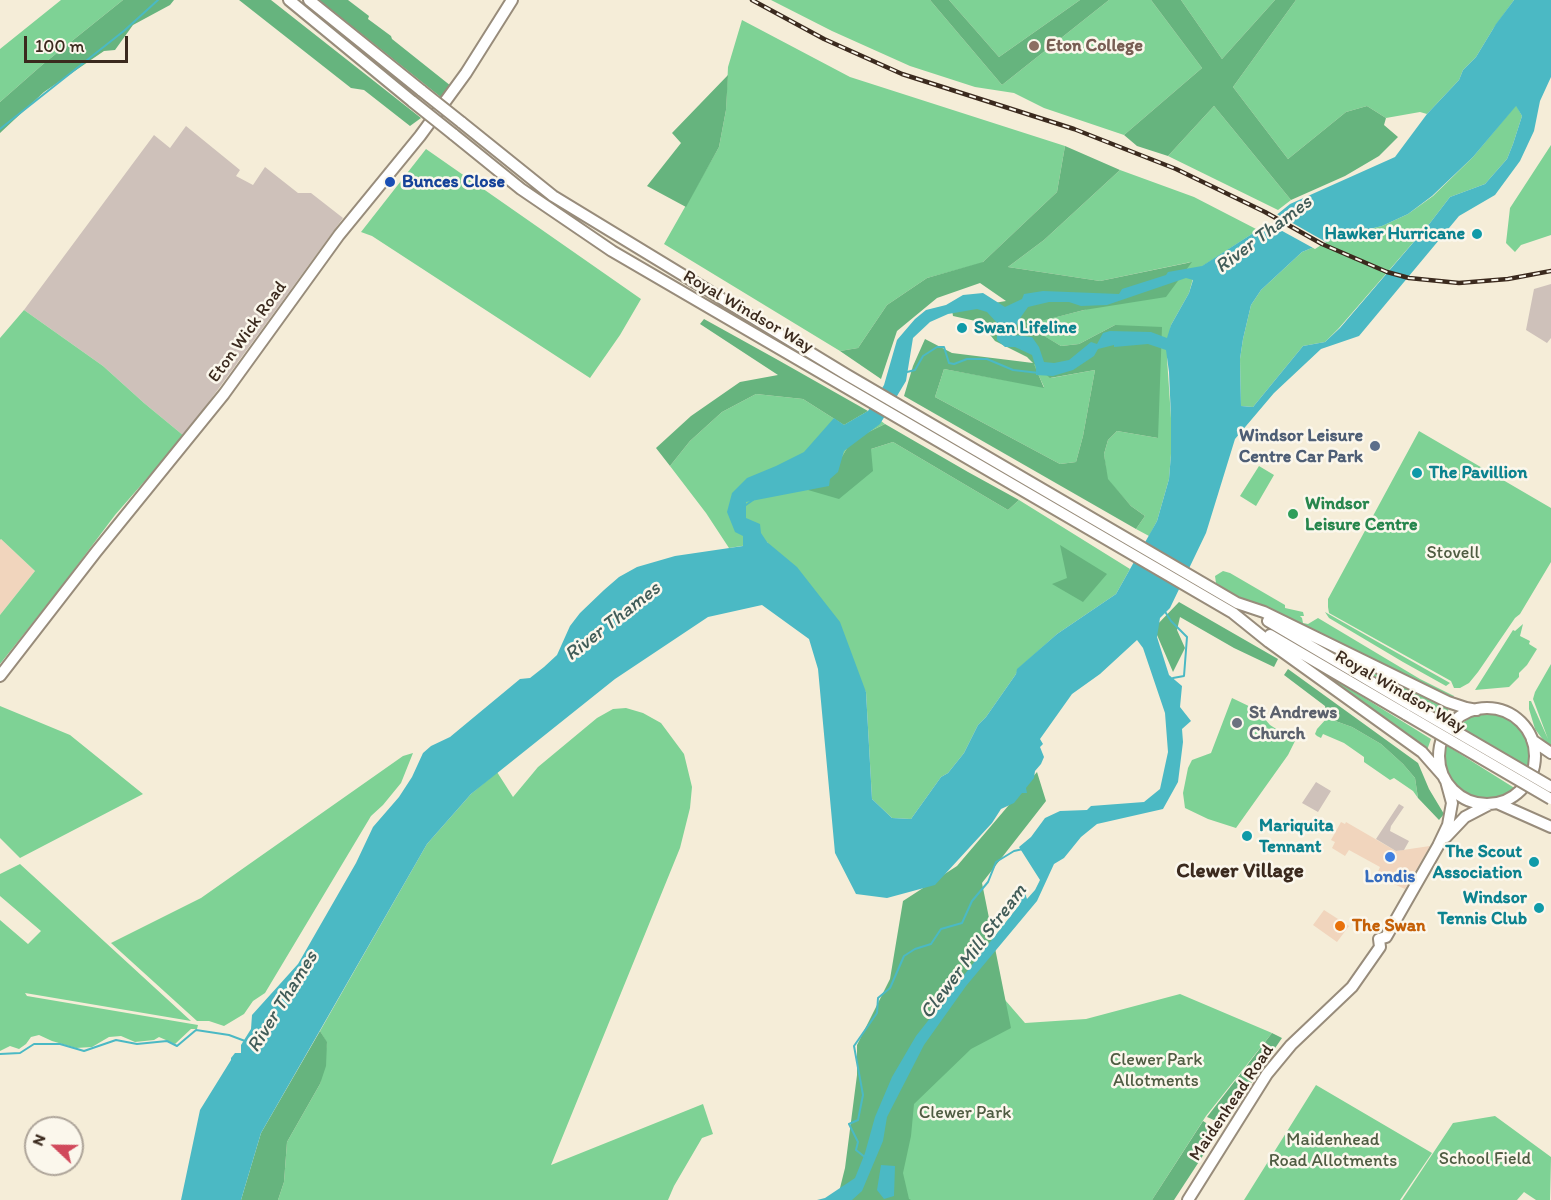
<!DOCTYPE html>
<html>
<head>
<meta charset="utf-8">
<style>
	body { margin:0 }
	#map { position:relative; width:1551px; height:1200px; overflow:hidden; background:#f5edd8; font-family:Itim,sans-serif }
	canvas { display:block }
	.north { position:absolute; left:24px; top:1116px; width:60px; height:60px; box-sizing:border-box; background:#fbf7ec; border:2px solid #aea59a; border-radius:50%; rotate:292deg; font-size:16px; font-weight:700; line-height:24px; text-align:center; color:#3b2a1e }
	.north::after { content:''; display:block; margin:auto; width:21px; height:27px; background:#d1495b; clip-path:polygon(50% 0,100% 100%,50% 72%,0 100%) }
	.scale { position:absolute; left:24px; top:36px; width:104px; height:27px; box-sizing:border-box; border:3px solid #3b2a1e; border-top:0; padding-left:8px; font-size:18px; line-height:21px; white-space:nowrap; color:#3b2a1e; -webkit-text-stroke:4px #fbf7ec; paint-order:stroke }
</style>
</head>
<body>
<div id="map">
<canvas width="1551" height="1200"></canvas>
<div class="north">N</div>
<div class="scale">100 m</div>
</div>
<script>
const context = document.querySelector('canvas').getContext('2d');
context.lineJoin = 'round';
function fillPath(path, color) { context.fillStyle = color; context.fill(path, 'evenodd'); }
const poly = rows => new Path2D(rows.map(r => 'M' + r).join(''));
function strokePath(path, color, width, dash) { context.strokeStyle = color; context.lineWidth = width; context.lineCap = dash ? 'butt' : 'round'; context.setLineDash(dash || []); context.stroke(path); }
function drawText(font, color, halo, rows, align = 'center') {
  context.font = font + ' Itim,sans-serif'; context.lineWidth = 5; context.setLineDash([]); context.textBaseline = 'middle'; context.strokeStyle = halo; context.fillStyle = color; for (const [text, x, y, turn = 0] of rows) {
    context.save(); context.translate(x, y); context.rotate((+turn || 0) * Math.PI / 180); context.textAlign = isNaN(turn) ? turn : align; if (halo) context.strokeText(text, 0, 0); context.fillText(text, 0, 0); context.restore();
  }
}
fillPath(poly([
	[1,539,35,571,0,615,0,540],
	[1341,822,1345,824,1346,822,1396,851,1430,846,1405,889,1376,876,1380,867,1349,850,1345,856,1332,848,1335,842,1331,840],
	[1324,910,1349,926,1337,942,1313,925]
]), '#f1d5bd');
fillPath(poly([
	[186,126,240,170,236,176,253,185,265,167,298,193,311,193,343,218,184,436,144,403,103,366,24,310,154,135,170,148],
	[1551,284,1551,338,1547,343,1526,330,1534,289],
	[1316,782,1331,791,1318,812,1302,803],
	[1399,804,1404,807,1391,826,1390,831,1409,841,1404,850,1396,851,1376,839]
]), '#cec1ba');
fillPath(poly([
	[61,0,123,0,42,65,0,102,0,49],
	[771,0,930,0,1002,85,1109,0,1151,0,1202,68,1124,135,1044,108,1014,93,975,87,910,66,832,31],
	[949,0,1080,0,999,57],
	[1181,0,1275,0,1222,59],
	[1296,0,1514,0,1493,29,1476,57,1463,70,1459,80,1427,114,1420,112,1386,118,1367,106,1346,112,1288,159,1233,87],
	[742,20,850,77,1065,146,1057,192,982,263,927,278,887,305,858,348,840,351,664,244,719,147,726,110,728,67],
	[1516,105,1522,116,1513,144,1507,159,1485,184,1450,197,1430,223,1339,328,1325,342,1303,346,1253,407,1241,406,1240,359,1243,339,1251,305,1261,290,1302,252,1341,236,1382,226,1408,214,1433,196,1473,157],
	[1214,106,1291,200,1278,210,1168,156],
	[1551,145,1551,235,1521,245,1515,252,1506,243,1510,208],
	[426,149,641,299,620,335,590,378,372,236,361,232],
	[1120,170,1194,197,1258,230,1198,269,1194,275,1189,293,1171,325,1167,358,1171,418,1171,454,1169,479,1157,521,1149,536,1136,529,1145,516,1131,506,1107,479,1104,454,1108,440,1117,431,1158,438,1115,325,1079,344,1061,346,1025,325,1084,310,1191,262,1100,281,1008,267,1044,240],
	[24,310,103,366,144,403,184,436,115,515,58,591,0,664,0,615,35,571,1,539,0,540,0,338],
	[1033,363,1051,378,1095,370,1083,436,1076,462,1060,464,935,397,944,369,1044,387],
	[756,394,803,399,844,425,868,411,885,424,852,440,838,463,808,490,871,449,893,442,1008,510,1019,500,1130,569,1116,594,1057,634,1018,669,1016,674,986,717,978,725,964,753,948,773,941,777,911,819,892,818,872,799,866,692,767,542,729,548,706,513,670,466,690,441,722,412],
	[1419,431,1551,508,1551,562,1520,614,1515,618,1478,672,1469,683,1460,688,1454,688,1451,681,1329,613,1328,607,1328,599],
	[1259,466,1274,475,1256,506,1240,496],
	[1223,571,1230,573,1285,605,1285,608,1303,612,1304,616,1300,616,1302,618,1303,623,1308,624,1318,618,1420,679,1454,696,1453,700,1233,595,1216,583,1215,576],
	[1325,612,1450,683,1446,686,1403,662,1329,618],
	[1523,624,1520,636,1530,641,1529,644,1537,649,1527,665,1519,673,1519,677,1509,687,1475,690,1513,630,1515,631],
	[1301,635,1450,707,1442,720],
	[1290,652,1431,739,1426,753],
	[1551,664,1551,747,1549,748,1535,729,1529,709,1529,701,1531,701,1548,739,1533,699,1535,692],
	[1232,698,1257,710,1270,725,1295,741,1288,755,1236,828,1208,819,1185,808,1183,793,1188,768,1192,760,1211,753],
	[0,706,70,735,143,794,20,858,0,838],
	[626,708,643,713,661,723,684,754,692,787,690,808,680,848,551,1165,703,1104,713,1134,702,1138,674,1186,668,1200,278,1200,284,1182,287,1142,320,1084,327,1043,320,1031,427,844,471,794,497,772,513,797,538,767,597,718,613,709],
	[1485,713,1498,715,1511,720,1521,729,1528,741,1531,754,1528,770,1456,728,1472,716],
	[1327,718,1352,727,1381,744,1403,764,1415,778,1418,798,1413,791,1394,778,1390,780,1364,762,1364,757,1344,743,1323,734,1321,738,1317,736,1315,734,1317,729],
	[1446,745,1516,789,1503,797,1489,800,1476,798,1464,793,1454,784,1447,772,1444,759],
	[413,753,401,783,383,805,371,816,265,993,253,1001,244,1014,224,1026,209,1021,197,1021,111,943,201,898,403,756],
	[20,864,191,1021,25,993,27,996,198,1025,197,1029,191,1029,175,1044,159,1037,154,1040,135,1042,121,1036,109,1037,92,1047,76,1048,52,1041,39,1035,31,1037,26,1044,19,1049,10,1046,0,1051,0,920,28,944,41,931,0,896,0,874],
	[999,993,1025,1023,1086,1019,1180,994,1272,1033,1206,1116,1152,1200,881,1200,876,1085],
	[1316,1085,1432,1153,1400,1200,1244,1200],
	[1495,1116,1551,1157,1550,1200,1536,1200,1524,1192,1517,1200,1402,1200,1453,1123]
]), '#7ed295');
fillPath(poly([
	[123,0,174,0,170,5,133,25,115,50,104,51,44,92,0,133,0,102,42,65],
	[239,0,271,0,421,118,410,126,364,90,351,88],
	[319,0,348,0,369,16,368,19,391,36,392,39,451,86,442,98],
	[930,0,949,0,999,57,1080,0,1109,0,1002,85],
	[1151,0,1181,0,1222,59,1275,0,1296,0,1233,87,1288,159,1346,112,1367,106,1386,118,1384,125,1398,137,1379,156,1345,176,1291,200,1214,106,1168,156,1137,146,1124,135,1202,68],
	[728,75,726,110,719,147,686,207,647,186,681,143,672,133],
	[1065,146,1120,170,1044,240,1008,267,1100,281,1192,262,1166,297,1084,310,1026,325,1061,346,1079,344,1115,325,1162,327,1158,438,1117,431,1108,440,1104,454,1108,479,1131,506,1145,516,1136,529,904,396,913,366,925,339,952,353,1033,363,1027,357,995,341,980,322,953,316,952,310,1006,301,980,283,937,298,897,331,881,379,840,351,858,348,887,305,927,278,983,262,1057,192],
	[1034,364,1050,378,1095,370,1083,436,1076,462,1060,464,935,397,944,369,1044,388],
	[704,319,778,360,868,411,844,425,803,399,756,394,722,412,690,441,670,466,656,448,691,416,740,382,778,375,700,324],
	[885,424,968,472,1019,500,1008,510,893,442,871,449,873,471,839,499,808,490,838,463,852,440],
	[1060,545,1107,574,1083,602,1052,584,1067,578],
	[1179,602,1278,659,1274,667,1234,648,1180,617,1177,630,1185,648,1173,672,1154,628],
	[1288,669,1418,763,1429,789,1444,814,1439,820,1418,798,1415,778,1403,764,1381,744,1352,727,1327,718,1325,706,1284,675],
	[1037,772,1046,801,982,883,1011,1028,971,1049,914,1104,911,1136,903,1173,909,1199,911,1200,837,1200,845,1168,857,1075,857,1045,890,979,903,901,957,866],
	[320,1031,327,1042,326,1066,320,1084,287,1142,284,1182,278,1200,241,1200,261,1133],
	[1272,1033,1282,1038,1223,1124,1207,1117],
	[1203,1121,1219,1131,1174,1200,1152,1200]
]), '#66b47e');
fillPath(poly([
	[1514,0,1551,0,1551,77,1540,101,1534,131,1520,161,1495,195,1459,216,1359,336,1321,349,1274,393,1235,439,1206,533,1170,608,1160,618,1157,637,1169,675,1182,686,1180,707,1191,721,1182,729,1183,742,1178,782,1163,809,1097,824,1081,837,1064,858,1054,864,1037,901,966,986,924,1045,887,1117,883,1141,862,1191,852,1200,817,1200,825,1198,855,1178,865,1153,875,1117,892,1077,916,1036,1020,904,1020,893,1023,887,1027,899,1035,890,1040,880,1019,847,1031,837,1045,818,1060,811,1087,810,1091,806,1144,802,1160,789,1168,752,1165,713,1143,648,1137,640,1100,674,1072,694,1040,739,1043,744,1040,747,1044,757,1041,764,1035,771,1034,778,1026,788,1027,793,1022,793,1014,803,1001,809,992,823,935,885,887,898,856,894,835,853,818,669,809,639,762,605,708,617,615,679,471,794,427,844,261,1133,241,1200,181,1200,200,1110,231,1060,231,1058,235,1053,241,1053,241,1045,251,1029,252,1015,298,964,356,863,373,827,399,797,412,777,423,753,431,746,450,737,520,679,530,678,544,667,557,655,570,626,580,613,604,590,619,577,637,567,675,556,743,546,743,536,735,532,727,512,732,493,747,478,776,466,804,452,834,418,844,425,868,411,884,385,897,340,915,319,926,310,946,305,963,295,983,293,1005,307,1022,299,1024,294,1043,291,1119,294,1122,289,1166,275,1168,272,1202,266,1258,230,1290,204,1395,157,1427,114,1459,80,1463,70,1476,57,1496,24],
	[1516,106,1522,116,1513,144,1507,159,1485,184,1450,197,1430,223,1340,328,1325,342,1303,346,1253,407,1241,406,1240,359,1243,339,1251,305,1261,290,1302,252,1341,236,1382,226,1408,214,1432,196,1473,157],
	[1186,278,1193,280,1189,293,1171,325,1167,338,1151,332,1110,331,1103,333,1097,344,1091,342,1069,360,1054,363,1044,362,1039,347,1032,337,1015,335,1018,321,1028,307,1049,302,1069,302,1081,306,1107,305],
	[977,309,987,312,997,323,997,340,1005,347,1015,347,1032,355,1036,368,1036,375,1053,376,1073,370,1094,356,1098,349,1114,345,1114,347,1148,344,1166,350,1169,372,1171,418,1171,454,1169,479,1157,521,1116,594,1057,634,1017,669,1016,674,986,717,978,725,964,753,948,773,941,777,911,819,892,818,872,799,866,692,840,622,797,567,767,542,761,533,760,524,746,518,746,502,829,486,830,479,838,472,844,451,880,424,897,396,906,381,913,338,930,322,948,314],
	[881,1165,895,1166,894,1196,884,1199,877,1190]
]), '#4bb9c4');
fillPath(poly([
	[1275,213,1310,233,1326,242,1315,249,1264,221]
]), '#f5edd8');
strokePath(poly([
	[0,129,125,30,158,0],
	[903,373,915,370,923,356,937,347,944,347,949,363,954,364,967,359,987,359,1013,370,1039,373],
	[743,507,753,500],
	[1164,610,1171,621,1187,637,1184,676,1173,678],
	[0,1054,20,1053,34,1044,60,1044,84,1051,116,1040,137,1044,167,1041,177,1046,196,1030,229,1035,245,1041],
	[866,1158,856,1150,858,1142,849,1124,858,1120,863,1095,854,1046,877,1013,878,998,890,988,904,956,915,949,931,944,941,929,962,923,972,901,988,882,996,862,1014,851,1023,849]
]), '#4bb9c4', 2);
const major = poly([
	[289,0,413,102],
	[309,0,422,91],
	[461,122,553,196,847,375,1237,603,1264,612,1448,702,1466,708,1477,710],
	[453,134,521,189,612,251,1233,613,1269,642,1422,752,1444,777],
	[1268,621,1412,706],
	[1270,635,1407,715],
	[0,676,96,552,224,394,339,235,420,136,466,73,512,0],
	'1439 756a48 48 0 1 1 96 0a48 48 0 1 1-96 0Z',
	[1532,740,1551,753],
	[1497,803,1551,827],
	[1446,837,1465,817,1488,805],
	[1188,1200,1267,1074,1291,1045,1352,987,1380,947,1379,939,1386,937,1438,846,1448,825,1452,803,1446,781]
]);
strokePath(major, '#988c7b', 14);
strokePath(major, '#fff', 10);
const rail = poly([
	[752,0,824,39,902,74,1074,129,1176,169,1265,212,1322,244,1387,272,1409,278,1459,283,1508,279,1551,271]
]);
strokePath(rail, '#3b2a1e', 4.5);
strokePath(rail, '#fbf7ec', 2, [7]);
const majorBridge = poly([
	[422,91,461,122],
	[413,102,453,134],
	[1412,706,1551,787],
	[1407,715,1551,799]
]);
strokePath(majorBridge, '#988c7b', 14, []);
strokePath(majorBridge, '#fff', 10);
for (const [x, y, r, color] of [
	[1034,46,6,"#8d6e63"],
	[390,182,6,"#1a4fb4"],
	[1477,234,6,"#0f9aa8"],
	[962,328,6,"#0f9aa8"],
	[1375,446,6,"#5c6f8a"],
	[1417,473,6,"#0f9aa8"],
	[1293,514,6,"#2e9e5b"],
	[1237,723,6,"#6b7280"],
	[1247,836,6,"#0f9aa8"],
	[1390,857,6,"#3f7fe0"],
	[1534,862,6,"#0f9aa8"],
	[1539,908,6,"#0f9aa8"],
	[1340,926,6,"#e8710a"]
]) { const dot = new Path2D(); dot.arc(x, y, r, 0, 2 * Math.PI); context.fillStyle = color; context.fill(dot); strokePath(dot, '#fbf7ec', 2); }
drawText('bold 18px', '#785e54', '#fbf7ec', [
	["Eton College",1046,46]
], 'left');
drawText('bold 18px', '#164399', '#fbf7ec', [
	["Bunces Close",402,182]
], 'left');
drawText('bold 18px', '#0d838f', '#fbf7ec', [
	["Hawker Hurricane",1465,234],
	["Swan Lifeline",974,328,"left"],
	["The Pavillion",1429,473,"left"],
	["Mariquita",1259,826,"left"],
	["Tennant",1259,847,"left"],
	["The Scout",1522,852],
	["Association",1522,873],
	["Windsor",1527,898],
	["Tennis Club",1527,919]
], 'right');
drawText('18px', '#3b2a1e', '#fbf7ec', [
	["Royal Windsor Way",748,312,30],
	["Eton Wick Road",248,332,-54],
	["Royal Windsor Way",1400,692,30],
	["Maidenhead Road",1232,1103,-56]
]);
drawText('bold 18px', '#4e5e75', '#fbf7ec', [
	["Windsor Leisure",1363,436],
	["Centre Car Park",1363,457]
], 'right');
drawText('bold 18px', '#27864d', '#fbf7ec', [
	["Windsor",1305,504],
	["Leisure Centre",1305,525]
], 'left');
drawText('18px', '#4f5c42', '#fbf7ec', [
	["Stovell",1453,553],
	["Clewer Park",1156,1060],
	["Allotments",1156,1081],
	["Clewer Park",965,1113],
	["Maidenhead",1333,1140],
	["Road Allotments",1333,1161],
	["School Field",1485,1159]
]);
drawText('bold 18px', '#5b616d', '#fbf7ec', [
	["St Andrews",1249,713],
	["Church",1249,734]
], 'left');
drawText('bold 18px', '#366cbe', '#fbf7ec', [
	["Londis",1390,877]
]);
drawText('bold 18px', '#c56008', '#fbf7ec', [
	["The Swan",1352,926]
], 'left');
drawText('italic 20px', '#415c58', '#fbf7ec', [
	["River Thames",1264,235,-37],
	["River Thames",613,622,-38],
	["Clewer Mill Stream",974,952,-53],
	["River Thames",283,1002,-58]
]);
drawText('bold 21px', '#3b2a1e', '#fbf7ec', [
	["Clewer Village",1240,872]
]);
</script>
</body>
</html>
